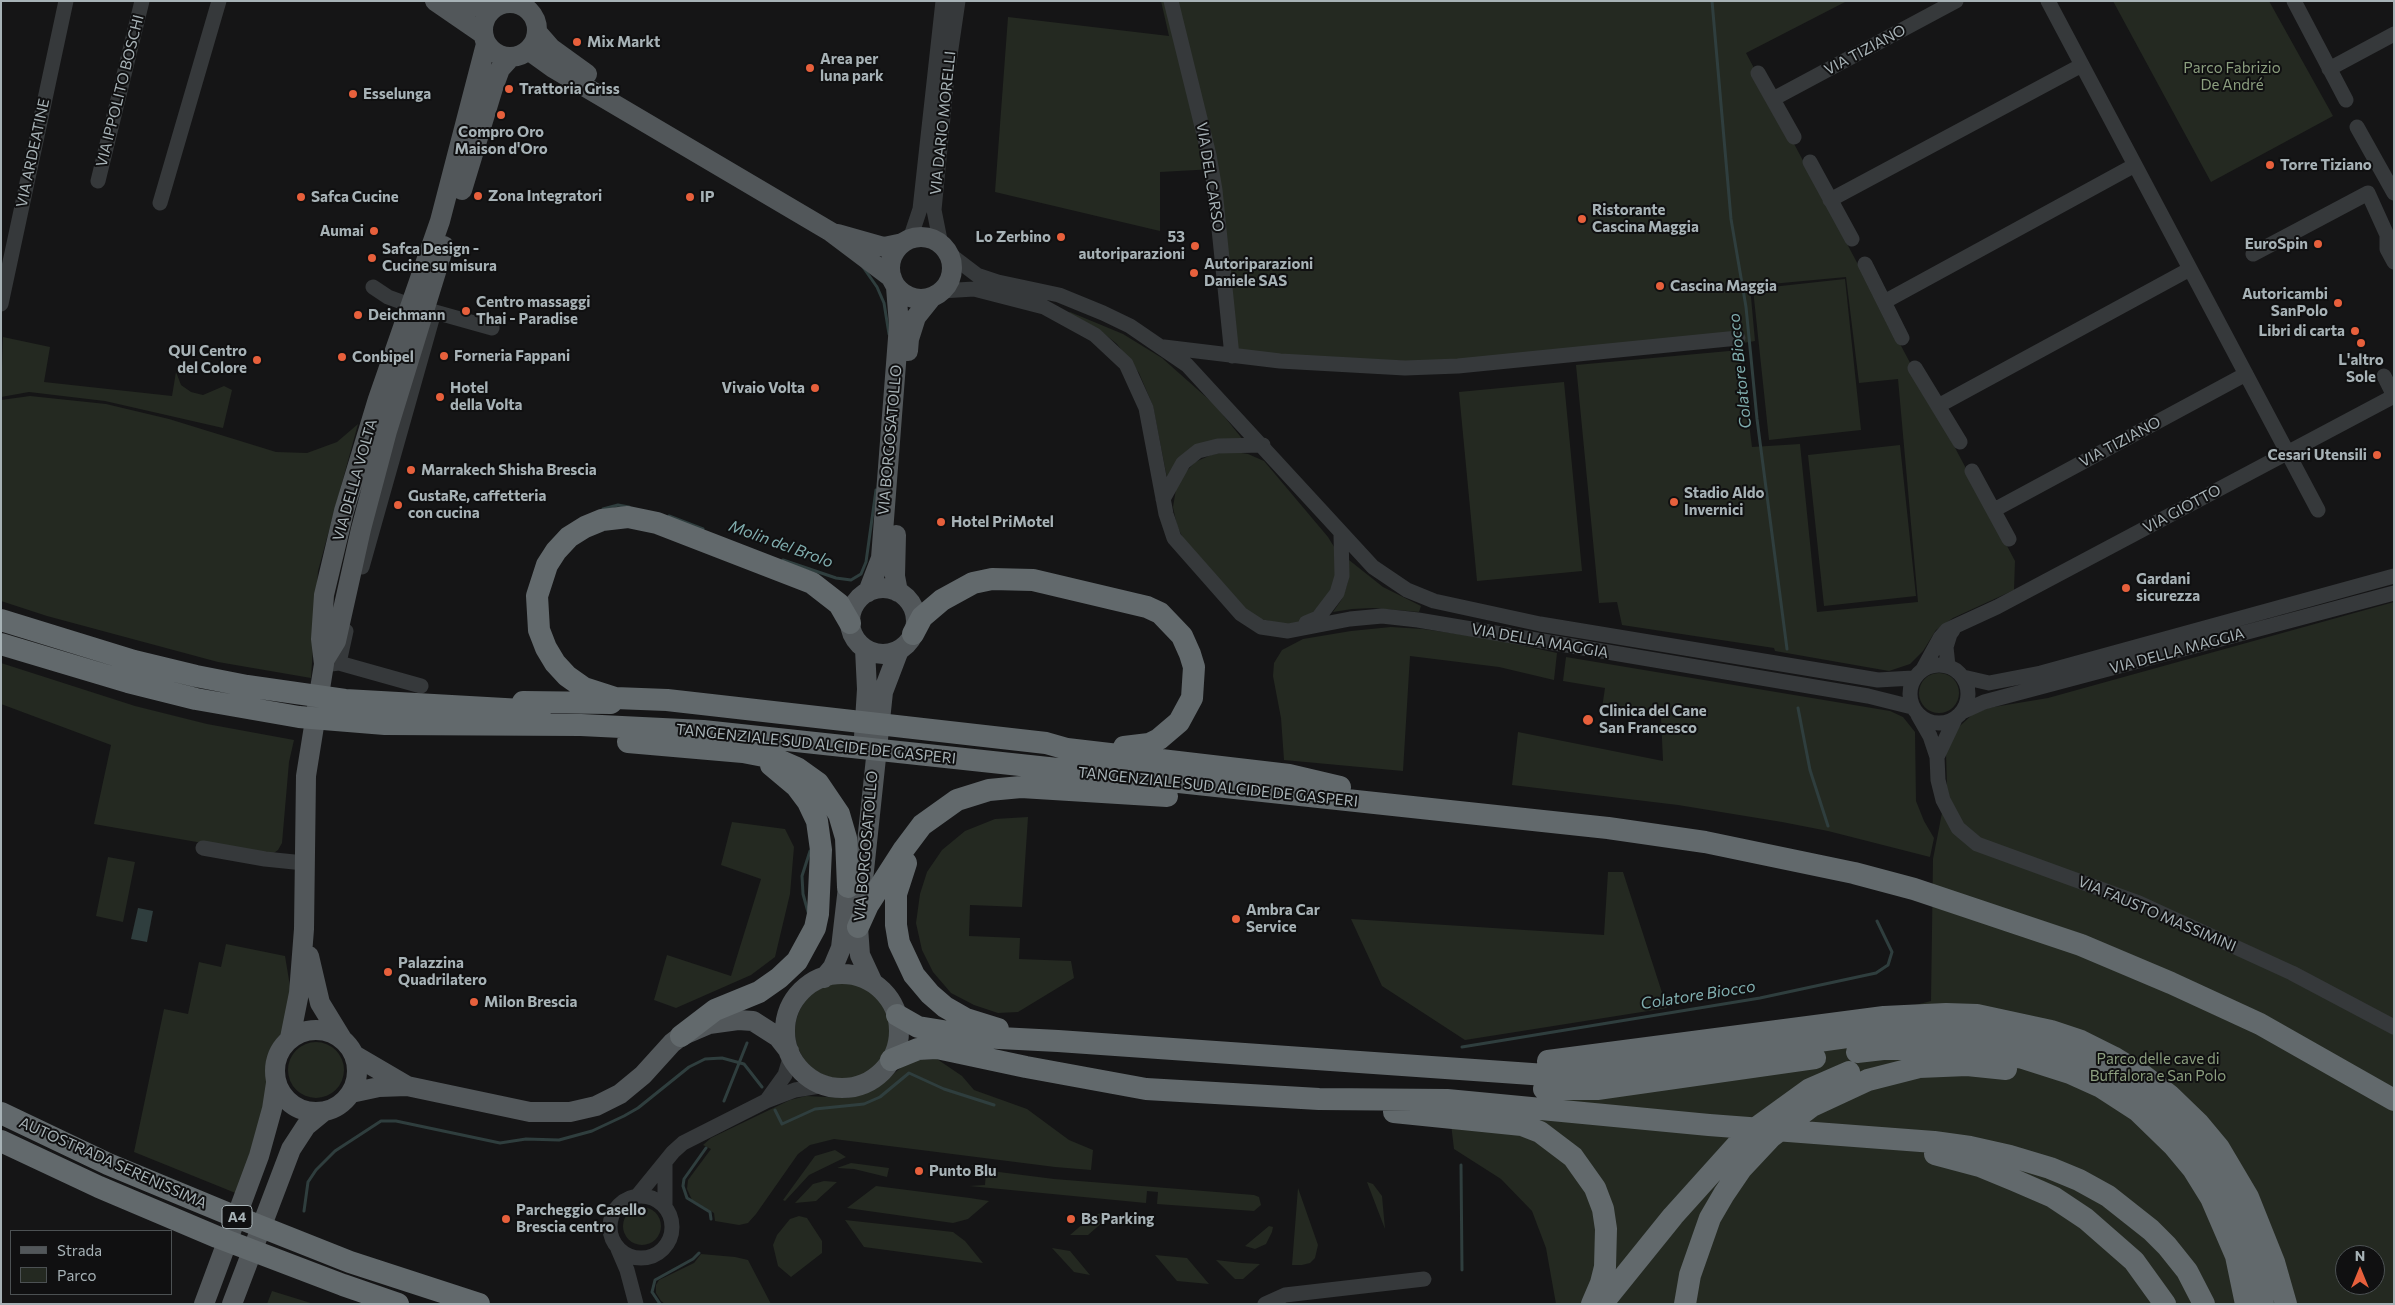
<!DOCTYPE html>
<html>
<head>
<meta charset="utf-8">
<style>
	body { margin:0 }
	#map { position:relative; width:2395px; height:1305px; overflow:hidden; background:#151516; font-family:Commissioner,sans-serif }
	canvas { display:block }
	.frame { position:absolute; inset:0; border:2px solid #a7b2b6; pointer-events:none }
	.legend { position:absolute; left:10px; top:1230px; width:162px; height:65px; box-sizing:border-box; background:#101011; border:1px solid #4c5153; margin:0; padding:6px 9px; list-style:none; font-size:15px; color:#a7b2b6 }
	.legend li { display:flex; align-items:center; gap:10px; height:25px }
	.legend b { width:25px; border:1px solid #4c5153 }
	.north { position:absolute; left:2335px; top:1245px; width:50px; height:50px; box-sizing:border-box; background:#101011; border:1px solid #4c5153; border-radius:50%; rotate:0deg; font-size:14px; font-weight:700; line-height:20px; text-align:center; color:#a7b2b6 }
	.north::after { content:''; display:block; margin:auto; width:18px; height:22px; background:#e7603c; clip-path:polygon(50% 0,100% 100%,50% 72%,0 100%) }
</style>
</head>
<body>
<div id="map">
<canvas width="2395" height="1305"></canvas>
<div class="frame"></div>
<ul class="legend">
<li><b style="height:6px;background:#52575a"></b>Strada</li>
<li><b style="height:14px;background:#242921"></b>Parco</li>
</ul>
<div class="north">N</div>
</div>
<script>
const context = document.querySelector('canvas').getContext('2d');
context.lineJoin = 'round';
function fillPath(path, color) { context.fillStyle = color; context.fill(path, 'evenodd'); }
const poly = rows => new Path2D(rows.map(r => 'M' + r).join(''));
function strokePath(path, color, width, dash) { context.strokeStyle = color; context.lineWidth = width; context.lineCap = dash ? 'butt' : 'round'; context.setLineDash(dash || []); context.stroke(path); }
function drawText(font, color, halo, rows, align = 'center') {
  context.font = font + ' Commissioner,sans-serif'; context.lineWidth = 4; context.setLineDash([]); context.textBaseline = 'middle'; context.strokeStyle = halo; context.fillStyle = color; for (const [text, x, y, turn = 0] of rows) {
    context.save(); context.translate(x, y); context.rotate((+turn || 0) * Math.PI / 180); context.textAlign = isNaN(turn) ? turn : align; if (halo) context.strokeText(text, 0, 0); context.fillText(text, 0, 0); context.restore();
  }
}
fillPath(poly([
	[1161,1,1847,1,1746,53,2015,561,2014,590,1953,618,1936,630,1923,651,1910,664,1889,671,1775,651,1774,648,1622,625,1617,602,1599,603,1576,365,1740,350,1752,447,1800,444,1817,612,1918,602,1898,379,1859,383,1846,277,1750,286,1755,341,1737,344,1441,363,1229,352,1215,169,1160,172,1160,231,995,192,1008,17,1169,36],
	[2113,1,2269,1,2333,116,2211,182],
	[1845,279,1861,430,1769,440,1753,289],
	[1070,312,1123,334,1162,358,1215,405,1244,441,1229,440,1167,478,1153,406,1139,373,1117,344,1098,329,1069,313],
	[3,337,50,347,44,382,172,396,176,372,181,385,191,392,203,395,224,386,232,390,223,428,105,401,29,392,1,397],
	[1564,382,1582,571,1477,581,1459,392],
	[30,396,106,404,169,419,276,452,307,453,337,442,358,424,318,571,311,678,218,662,47,616,1,601,1,400],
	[1900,445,1916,596,1824,606,1808,455],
	[1229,451,1248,454,1264,461,1328,537,1336,550,1338,565,1333,593,1304,621,1287,625,1256,618,1246,610,1184,540,1177,526,1173,507,1176,489,1183,475,1195,462,1211,455],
	[1349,560,1383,587,1421,606,1419,612,1373,608,1352,609,1333,612,1342,599,1348,582],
	[2394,602,2394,1304,1556,1304,1546,1248,1532,1211,1501,1179,1454,1149,1451,1124,1931,1001,1933,859,1947,787,1946,753,1951,734,1973,714,1988,708,2048,698],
	[2345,1255,2375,1255,2375,1285,2345,1285],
	[1391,627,1423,629,1487,638,1557,653,1554,680,1499,667,1410,656,1403,771,1284,760,1281,718,1273,676,1274,663,1282,650,1303,639,1351,631],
	[1566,657,1890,711,1903,717,1915,732,1916,801,1924,821,1934,838,1930,857,1828,831,1782,822,1678,805,1512,785,1518,732,1663,761,1661,717,1602,708,1605,688,1563,681],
	[1,663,135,706,207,724,294,740,289,762,282,843,278,850,271,855,94,824,111,745,1,704],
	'1919 693a20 20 0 1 1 40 0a20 20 0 1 1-40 0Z',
	[1028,817,1022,907,970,905,969,936,1020,938,1019,959,1071,961,1074,978,1018,1012,998,1013,974,1005,951,993,933,972,922,950,916,923,920,894,927,872,942,850,965,831,995,819],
	[732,822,785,829,794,847,790,894,775,957,751,975,676,1008,654,1000,667,955,731,976,761,879,721,865],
	[108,857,135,862,123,922,96,916],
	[1608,872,1623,872,1667,1008,1465,1040,1382,986,1351,919,1604,935],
	[226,944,285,956,293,1004,284,1031,267,1056,266,1071,268,1095,238,1194,134,1152,164,1009,188,1014,199,962,221,967],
	'795 1031a48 48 0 1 1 96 0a48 48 0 1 1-96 0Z',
	'288 1070a28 28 0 1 1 56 0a28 28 0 1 1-56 0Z',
	[937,1059,962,1076,974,1090,1027,1109,1069,1140,1093,1150,1091,1170,1055,1167,834,1139,810,1145,798,1154,756,1214,748,1223,739,1225,715,1221,714,1213,692,1200,687,1189,688,1180,711,1149,703,1145,711,1138,790,1100,806,1096,847,1098,862,1094,877,1088,905,1064,917,1060],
	[835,1150,846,1157,809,1175,785,1201,783,1200,815,1156],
	[851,1163,889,1168,887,1177,854,1169,837,1168],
	[971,1165,991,1171,1054,1179,1254,1195,1259,1197,1261,1205,1254,1211,1157,1204,1158,1192,1147,1191,1146,1203,969,1186,985,1185,986,1171,978,1170],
	[824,1181,837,1182,816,1201,795,1203,813,1184],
	[1367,1182,1373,1184,1382,1196,1385,1229],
	[876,1186,970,1198,989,1201,968,1219,953,1223,847,1208],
	[1298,1188,1318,1245,1315,1258,1310,1263,1302,1265,1292,1265],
	'623 1226a19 19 0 1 1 38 0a19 19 0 1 1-38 0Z',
	[1101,1213,1112,1214,1088,1235,1070,1235,1092,1216],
	[799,1216,807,1218,822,1241,822,1253,791,1277,778,1266,773,1245,777,1235,790,1219],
	[845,1220,953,1232,965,1241,983,1263,864,1247],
	[1269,1226,1273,1227,1272,1232,1266,1244,1255,1249,1245,1246],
	[1052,1248,1070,1251,1090,1275,1074,1272],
	[701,1254,735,1257,748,1260,771,1304,665,1304,661,1301,656,1293,656,1285,659,1280,694,1263],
	[1155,1255,1187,1258,1209,1284,1177,1281],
	[1216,1260,1242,1263,1260,1264,1243,1279,1235,1279],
	[272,1291,314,1304,267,1304]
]), '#242921');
fillPath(poly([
	[138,908,153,911,147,942,131,939]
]), '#2f3e3e');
strokePath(poly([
	[1712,1,1731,219,1746,307,1757,419,1787,649],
	[863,267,877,287,884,303,889,334],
	[603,509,618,505,629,507],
	[669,516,703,529],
	[783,560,836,578,851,580,861,574,866,562,876,490],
	[1798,708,1810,770,1828,826],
	[808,912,803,894,802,876,810,851],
	[1462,1047,1760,998,1876,973,1888,965,1892,952,1877,921],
	[724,1101,747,1043],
	[775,1110,782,1124,815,1109,864,1104,880,1097,909,1073,944,1089,994,1105],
	[706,1148,684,1179,683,1186,687,1198,710,1212,711,1219],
	[1461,1165,1462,1270],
	[304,1211,308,1182,316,1170,335,1151,381,1121,396,1121,500,1143,526,1139,559,1140,592,1131,624,1116,638,1108,689,1067,705,1059,722,1058,744,1064,762,1087],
	[660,1304,652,1292,655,1280,693,1259,699,1253]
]), '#2f3e3e', 3);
strokePath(poly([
	[1171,1,1209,155,1215,190,1232,356],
	[2048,1,2318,510],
	[2294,1,2346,100],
	[2329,69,2394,34],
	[1758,73,1794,137],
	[1773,99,1956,1],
	[2357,127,2394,193],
	[1810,162,1852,239],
	[98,181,142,1],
	[1830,200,2082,65],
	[160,203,219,1],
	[910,239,920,209,943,1],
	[941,245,934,210,947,76,958,1],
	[948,253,977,275,998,282,1059,295,1103,313,1130,326,1187,365,1373,567,1407,590,1434,601,1540,624,1878,680,1913,678],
	[2253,254,2368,193,2387,235,2387,249,2394,262],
	[1865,264,1902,338],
	[373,287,388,297,410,305,492,328],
	[941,291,974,289,1044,307,1095,335,1126,364,1146,408,1166,514,1174,538,1241,614,1261,627,1288,631,1350,619,1382,616,1418,620,1868,696,1912,707],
	[1884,302,2135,165],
	[1,304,66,1],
	[1164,347,1280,361,1405,368,1458,366,1738,338],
	[1915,368,1960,442],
	[2384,376,2394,396],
	[1938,406,2190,269],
	[1972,471,2009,539],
	[1163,499,1183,463,1198,451,1218,446,1263,445],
	[1994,510,2246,374],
	[362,567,434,312],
	[1306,623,1318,618,1337,593,1342,576,1341,535],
	[339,663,346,631],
	[331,664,339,663,421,686],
	'1910 694a29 29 0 1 1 58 0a29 29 0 1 1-58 0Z',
	[1948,666,1946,647,1950,634,1953,630],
	[1923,669,1940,638,1947,630,1997,607,2394,396],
	[1963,677,1989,683,2041,673,2394,576],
	[1962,712,1984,702,2394,593],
	[1918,715,1930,736,1937,757,1938,780,1943,800,1958,828,1977,844,2139,903,2292,973,2394,1027],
	[1937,757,1955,719],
	[203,848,265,859,304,863],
	[767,1100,785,1075,791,1055],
	[665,1164,665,1207],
	[638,1195,673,1152,683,1143,766,1101,795,1090,826,1085],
	'610 1227a31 31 0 1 1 62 0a31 31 0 1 1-62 0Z',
	[618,1249,627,1270,636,1304],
	[1265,1304,1285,1295,1424,1279]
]), '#36393b', 15);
strokePath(poly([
	[435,1,483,34],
	[458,1,472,6,495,7],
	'483 30a27 27 0 1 1 54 0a27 27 0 1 1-54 0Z',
	[537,32,551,48,587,74],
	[528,50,553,68,831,232,892,278],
	[462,190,493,88,500,69,511,57],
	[838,234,884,247,903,243],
	'890 268a31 31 0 1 1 62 0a31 31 0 1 1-62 0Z',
	[908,351,909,339,916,317,932,297],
	[896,535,895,576,898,592],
	'850 621a33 33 0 1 1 66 0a33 33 0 1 1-66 0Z',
	[868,592,881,558,899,325,896,287],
	[325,659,336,641,361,529,387,431,444,246],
	[864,737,867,689,865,649],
	[309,956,320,1003,342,1039],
	'785 1031a57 57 0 1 1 114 0a57 57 0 1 1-114 0Z',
	[824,978,833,967,841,948,850,870],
	[873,983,860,955,858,927,883,692,899,650],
	'275 1071a41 41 0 1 1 82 0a41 41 0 1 1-82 0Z',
	[290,1038,299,993,304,929,306,776,324,664,321,639,324,595,344,511,378,399,440,221,486,44],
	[354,1055,407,1086],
	[351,1093,379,1087,407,1086,530,1112,570,1112,596,1106,620,1094,643,1075,672,1043,681,1036,709,1024,738,1020,753,1021,778,1037,789,1051],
	[204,1304,259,1156,272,1109,276,1083],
	[232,1304,291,1149,306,1126,323,1112]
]), '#52575a', 20);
strokePath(poly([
	[1,620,134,661,196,676,247,686,345,700,540,711],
	[850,623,839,604,812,583,657,523,628,517,602,520,585,527,569,537,556,551,547,565,537,596,539,630,546,648,555,663,567,676,584,688,615,698,667,700,1046,743,1067,749,1289,775,1340,787],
	[913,634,922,617,942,600,973,583,992,579,1033,580,1147,607,1160,613,1182,636,1190,654,1194,667,1192,698,1179,722,1159,739,1149,744,1124,747],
	[1,644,128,682,196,699,299,717,385,724,581,725,703,731,1608,828,1705,842,1854,873,1914,889,2081,945,2171,983,2260,1024,2394,1100],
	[523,702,611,703],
	[628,742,743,752,774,758,797,768,818,783,839,814,846,838,848,887],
	[906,863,896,894,896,925,899,943,914,975,930,994,945,1007,966,1019,998,1029],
	[858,927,868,905,904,849,922,825,957,800,989,790,1021,787,1167,796],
	[897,1015,918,1027,980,1037,1058,1041,1546,1075,1597,1072,1847,1037,1900,1032,1976,1033,2025,1041,2076,1057,2108,1072,2149,1099,2186,1134,2207,1161,2226,1191,2239,1219,2251,1249,2263,1304],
	[681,1036,715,1010,759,992,779,978,797,961,815,928,818,914,821,850,817,821,808,802,796,786,771,765],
	[1857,1052,1883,1049,1948,1049,1973,1050,2023,1058,2070,1073,2101,1087,2138,1111,2173,1145,2193,1169,2211,1198,2236,1256,2246,1304],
	[891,1060,918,1049,937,1048,1026,1067,1146,1089,1319,1099,1447,1100,1709,1125,1934,1142,1970,1147,2010,1156,2050,1168,2079,1180,2108,1196,2151,1230,2167,1246,2187,1271,2204,1304],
	[1548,1061,1884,1017,1946,1014,1977,1015,2051,1031,2081,1041,2113,1057,2144,1076,2169,1095,2199,1124,2219,1148,2248,1197,2274,1262,2286,1304],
	[1544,1089,1597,1089,1815,1058],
	[1394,1112,1522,1125,1540,1132,1573,1157,1595,1188,1603,1209,1606,1229,1605,1267,1601,1283,1592,1304],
	[1,1113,108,1164,224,1212,350,1262,479,1304],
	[1,1141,99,1187,217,1237,343,1285,398,1304],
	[1935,1154,1980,1166,2014,1180,2053,1197,2086,1219,2134,1261,2165,1304],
	[1602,1304,1673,1216,1745,1136,1810,1089,1849,1072],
	[1685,1304,1690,1275,1710,1218,1724,1194,1741,1169,1771,1137,1812,1106,1868,1080,1919,1067,1967,1065,2006,1069]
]), '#62696c', 22);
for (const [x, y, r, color] of [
	[577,42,5,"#e7603c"],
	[810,68,5,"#e7603c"],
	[509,89,5,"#e7603c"],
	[353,94,5,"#e7603c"],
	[501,115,5,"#e7603c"],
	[2270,165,5,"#e7603c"],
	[478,196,5,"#e7603c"],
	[301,197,5,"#e7603c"],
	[690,197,5,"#e7603c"],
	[1582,219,5,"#e7603c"],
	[374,231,5,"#e7603c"],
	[1061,237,5,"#e7603c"],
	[2318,244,5,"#e7603c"],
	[1195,246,5,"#e7603c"],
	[372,258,5,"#e7603c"],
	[1194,273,5,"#e7603c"],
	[1660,286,5,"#e7603c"],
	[2338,303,5,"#e7603c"],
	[466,311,5,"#e7603c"],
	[358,315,5,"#e7603c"],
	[2355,331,5,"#e7603c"],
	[2361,343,5,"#e7603c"],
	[444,356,5,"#e7603c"],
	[342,357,5,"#e7603c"],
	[257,360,5,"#e7603c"],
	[815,388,5,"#e7603c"],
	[440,397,5,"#e7603c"],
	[2377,455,5,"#e7603c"],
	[411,470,5,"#e7603c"],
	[1674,502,5,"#e7603c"],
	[398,505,5,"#e7603c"],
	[941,522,5,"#e7603c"],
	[2126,588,5,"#e7603c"],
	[1588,720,6,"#e7603c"],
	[1236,919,5,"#e7603c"],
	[388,972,5,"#e7603c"],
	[474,1002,5,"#e7603c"],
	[919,1171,5,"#e7603c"],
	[506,1219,5,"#e7603c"],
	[1071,1219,5,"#e7603c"]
]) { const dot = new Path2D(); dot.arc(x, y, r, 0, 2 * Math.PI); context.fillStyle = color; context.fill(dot); strokePath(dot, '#101011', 2); }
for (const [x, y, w] of [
	[237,1217,30]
]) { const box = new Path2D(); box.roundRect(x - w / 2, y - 11.5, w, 23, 4); context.fillStyle = '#101011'; context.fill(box); strokePath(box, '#a7b2b6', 1); }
drawText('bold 14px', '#a7b2b6', null, [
	["A4",237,1217]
]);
drawText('bold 15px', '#a7b2b6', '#101011', [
	["Mix Markt",587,42],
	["Area per",820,59],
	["luna park",820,76],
	["Trattoria Griss",519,89],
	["Esselunga",363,94],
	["Compro Oro",501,132,"center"],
	["Maison d'Oro",501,149,"center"],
	["Torre Tiziano",2280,165],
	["Zona Integratori",488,196],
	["Safca Cucine",311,197],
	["IP",700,197],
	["Ristorante",1592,210],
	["Cascina Maggia",1592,227],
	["Aumai",364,231,"right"],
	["Lo Zerbino",1051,237,"right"],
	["53",1185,237,"right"],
	["autoriparazioni",1185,254,"right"],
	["EuroSpin",2308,244,"right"],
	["Safca Design -",382,249],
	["Cucine su misura",382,266],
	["Autoriparazioni",1204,264],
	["Daniele SAS",1204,281],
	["Cascina Maggia",1670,286],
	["Autoricambi",2328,294,"right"],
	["SanPolo",2328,311,"right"],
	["Centro massaggi",476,302],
	["Thai - Paradise",476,319],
	["Deichmann",368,315],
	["Libri di carta",2345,331,"right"],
	["QUI Centro",247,351,"right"],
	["del Colore",247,368,"right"],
	["Forneria Fappani",454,356],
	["Conbipel",352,357],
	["L'altro",2361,360,"center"],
	["Sole",2361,377,"center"],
	["Hotel",450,388],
	["della Volta",450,405],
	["Vivaio Volta",805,388,"right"],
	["Cesari Utensili",2367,455,"right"],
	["Marrakech Shisha Brescia",421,470],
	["Stadio Aldo",1684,493],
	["Invernici",1684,510],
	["GustaRe, caffetteria",408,496],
	["con cucina",408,513],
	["Hotel PriMotel",951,522],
	["Gardani",2136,579],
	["sicurezza",2136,596],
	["Clinica del Cane",1599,711],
	["San Francesco",1599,728],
	["Ambra Car",1246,910],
	["Service",1246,927],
	["Palazzina",398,963],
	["Quadrilatero",398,980],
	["Milon Brescia",484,1002],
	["Punto Blu",929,1171],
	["Parcheggio Casello",516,1210],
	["Brescia centro",516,1227],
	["Bs Parking",1081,1219]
], 'left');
drawText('15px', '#a7b2b6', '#101011', [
	["VIA TIZIANO",1865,50,-28],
	["VIA IPPOLITO BOSCHI",120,91,-76],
	["VIA DARIO MORELLI",943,123,-84],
	["VIA ARDEATINE",33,153,-78],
	["VIA DEL CARSO",1210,177,81],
	["VIA BORGOSATOLLO",890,440,-85],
	["VIA TIZIANO",2120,442,-28],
	["VIA DELLA VOLTA",355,480,-74],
	["VIA GIOTTO",2182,509,-28],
	["VIA DELLA MAGGIA",1540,641,10],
	["VIA DELLA MAGGIA",2177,651,-15],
	["TANGENZIALE SUD ALCIDE DE GASPERI",816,744,6],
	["TANGENZIALE SUD ALCIDE DE GASPERI",1218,787,6],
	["VIA BORGOSATOLLO",866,846,-85],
	["VIA FAUSTO MASSIMINI",2157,914,23],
	["AUTOSTRADA SERENISSIMA",113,1163,24]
]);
drawText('15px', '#8c9f7f', '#101011', [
	["Parco Fabrizio",2232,68],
	["De André",2232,85],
	["Parco delle cave di",2158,1059],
	["Buffalora e San Polo",2158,1076]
]);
drawText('italic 16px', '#80aeaf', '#101011', [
	["Colatore Biocco",1740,371,-96],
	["Molin del Brolo",781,544,20],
	["Colatore Biocco",1698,995,-9]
]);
</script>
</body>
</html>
